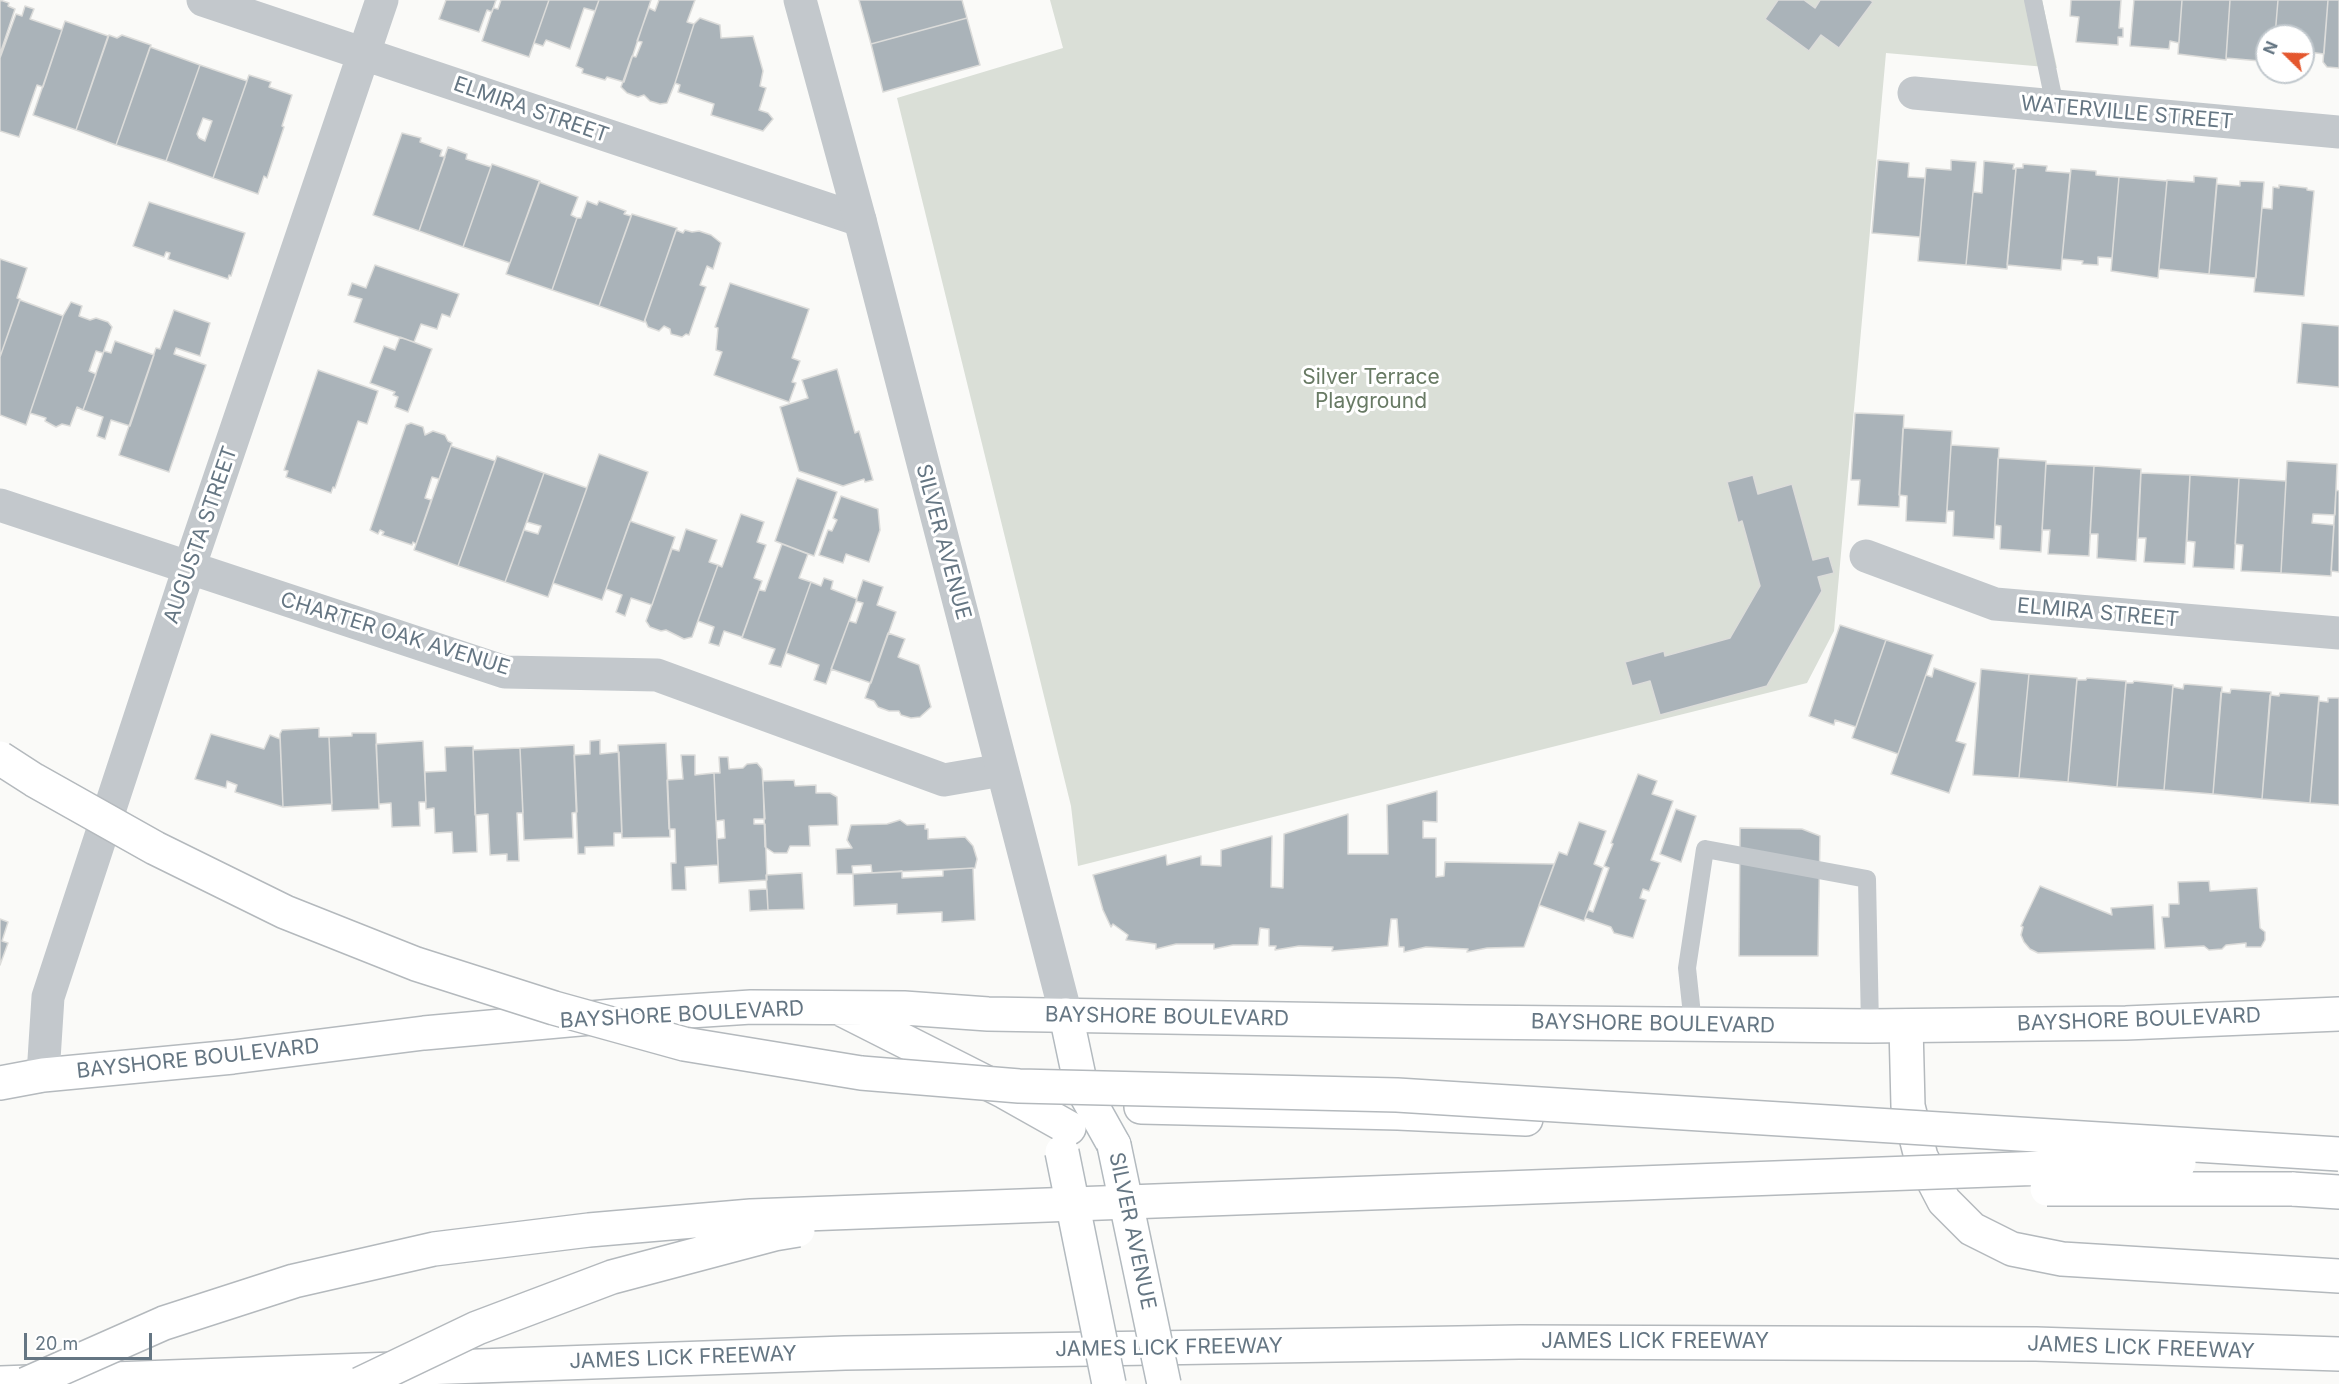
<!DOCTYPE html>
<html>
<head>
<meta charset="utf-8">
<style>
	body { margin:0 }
	#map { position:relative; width:2339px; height:1384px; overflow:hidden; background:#fafaf8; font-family:Inter,sans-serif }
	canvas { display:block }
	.north { position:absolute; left:2255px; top:24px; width:60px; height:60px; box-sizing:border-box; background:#fff; border:2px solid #c1c8cd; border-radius:50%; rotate:293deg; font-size:16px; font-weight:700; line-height:24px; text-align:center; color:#657683 }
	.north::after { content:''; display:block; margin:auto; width:21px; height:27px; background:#e4572e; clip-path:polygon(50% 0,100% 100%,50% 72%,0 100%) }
	.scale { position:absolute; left:24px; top:1333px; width:128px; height:27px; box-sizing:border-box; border:3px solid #657683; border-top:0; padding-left:8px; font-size:18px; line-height:21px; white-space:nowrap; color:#657683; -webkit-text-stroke:4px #fff; paint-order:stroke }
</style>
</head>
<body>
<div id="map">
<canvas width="2339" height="1384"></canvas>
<div class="north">N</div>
<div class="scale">20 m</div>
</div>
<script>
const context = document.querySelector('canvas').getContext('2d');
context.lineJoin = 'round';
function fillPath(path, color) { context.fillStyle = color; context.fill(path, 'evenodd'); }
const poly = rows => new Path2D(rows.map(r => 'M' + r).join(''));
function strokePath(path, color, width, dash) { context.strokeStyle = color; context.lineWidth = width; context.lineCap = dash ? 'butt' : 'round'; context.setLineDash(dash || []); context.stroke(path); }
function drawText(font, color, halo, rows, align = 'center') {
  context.font = font + ' Inter,sans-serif'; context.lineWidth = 6; context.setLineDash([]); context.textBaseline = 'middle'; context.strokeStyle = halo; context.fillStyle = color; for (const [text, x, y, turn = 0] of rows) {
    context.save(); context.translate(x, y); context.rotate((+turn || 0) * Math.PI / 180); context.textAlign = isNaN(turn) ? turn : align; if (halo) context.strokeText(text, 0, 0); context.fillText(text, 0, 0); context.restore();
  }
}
fillPath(poly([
	[1050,0,2042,0,2057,68,1886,53,1834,631,1807,683,1078,866,1071,806,897,98,1063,48]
]), '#dadfd7');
const building = poly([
	[0,0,9,3,8,6,15,9,0,54,0,0],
	[446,0,496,0,492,12,487,10,479,32,439,19,446,0],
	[501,0,549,0,529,57,482,41,493,8,498,9,501,0],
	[549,0,599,0,595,11,584,8,570,49,546,40,543,46,534,43,549,0],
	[599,0,651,0,624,82,607,77,605,80,582,73,583,69,576,66,599,0],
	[659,0,695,0,687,22,694,24,675,83,667,103,660,104,650,101,644,95,638,97,627,93,621,87,632,56,636,57,642,42,637,41,649,8,655,11,659,0],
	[859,0,962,0,967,18,871,44,859,0],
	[1778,0,1804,0,1815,8,1820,0,1870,0,1873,2,1839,48,1821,35,1809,51,1765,19,1778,0],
	[2071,0,2121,0,2119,28,2123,28,2123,37,2118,37,2118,45,2076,42,2079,17,2070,16,2071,0],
	[2134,0,2182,0,2179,43,2170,41,2169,49,2130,46,2134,0],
	[2182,0,2230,0,2226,60,2178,54,2182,0],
	[2230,0,2278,0,2275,36,2267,36,2267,47,2261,47,2260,61,2226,58,2230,0],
	[2278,0,2328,0,2324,54,2308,52,2307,59,2303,63,2303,36,2275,36,2278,0],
	[2328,0,2339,0,2339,68,2327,67,2323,62,2328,0],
	[25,6,34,9,30,19,62,30,43,87,37,85,19,137,0,131,0,58,16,14,22,16,25,6],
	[700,18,720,25,721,38,753,36,763,71,760,86,766,88,759,110,768,113,773,119,763,131,711,115,714,104,678,92,680,85,675,83,694,24,700,18],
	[967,18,980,65,883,92,871,44,967,18],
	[65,21,108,36,76,130,33,115,65,21],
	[109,35,117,38,122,35,151,45,116,145,76,130,109,35],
	[150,47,200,65,166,161,116,145,150,47],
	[200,65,247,81,213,178,166,161,200,65],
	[203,118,212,121,205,141,199,138,197,134,203,118],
	[249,75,271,82,269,87,292,95,282,126,284,127,267,178,264,176,258,194,213,178,249,75],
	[402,133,421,138,420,142,442,150,440,156,445,157,419,231,373,215,402,133],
	[448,147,467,154,466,159,491,167,463,247,419,231,448,147],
	[1878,160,1909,163,1908,177,1925,178,1920,237,1872,233,1878,160],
	[1951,160,1976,162,1966,265,1918,261,1926,168,1951,170,1951,160],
	[1984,161,2014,164,2013,169,2016,169,2007,269,1966,265,1973,192,1982,193,1984,161],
	[492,164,540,181,510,263,463,247,492,164],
	[2023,164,2047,166,2046,171,2070,173,2061,270,2007,265,2016,168,2023,168,2023,164],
	[2071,169,2096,171,2096,175,2119,177,2112,258,2098,257,2098,265,2082,264,2083,261,2062,259,2071,169],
	[2194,176,2217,178,2209,274,2159,269,2167,180,2194,182,2194,176],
	[2119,177,2167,181,2158,278,2111,271,2119,177],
	[2240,181,2264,182,2256,278,2209,274,2217,184,2240,186,2240,181],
	[539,182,578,197,571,215,577,218,552,290,506,274,539,182],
	[2279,185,2307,188,2307,190,2314,191,2304,296,2254,292,2262,208,2272,209,2273,187,2279,188,2279,185],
	[587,201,597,205,599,201,626,211,624,214,631,216,599,306,552,290,577,218,581,218,587,201],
	[149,202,245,233,231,276,229,275,228,279,168,259,170,253,166,252,164,257,133,246,149,202],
	[632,214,677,228,644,322,599,306,632,214],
	[676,230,683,233,685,230,692,232,699,231,711,235,721,243,713,269,707,266,700,285,706,287,689,335,686,334,682,337,671,334,670,329,664,326,659,331,648,327,645,320,676,230],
	[0,259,27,268,17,298,20,299,0,357,0,259],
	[375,265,459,294,450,317,442,314,437,329,421,324,414,342,354,322,362,299,348,295,352,283,366,288,375,265],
	[730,283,809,309,792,358,800,361,792,382,796,383,789,402,714,375,722,352,716,350,718,328,715,327,730,283],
	[20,300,63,316,26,425,0,415,0,357,20,300],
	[71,302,82,306,79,316,90,320,96,318,108,322,112,327,103,353,96,351,89,371,96,374,83,410,77,407,70,426,62,424,56,427,45,421,46,418,30,413,63,316,71,302],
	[174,310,210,323,200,356,176,348,174,354,206,365,169,472,119,455,156,348,160,349,174,310],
	[2302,323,2339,326,2339,387,2297,383,2302,323],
	[400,337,432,349,408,412,395,407,398,397,393,395,395,392,370,383,384,346,395,350,400,337],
	[115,341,154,355,130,426,111,420,105,439,97,436,103,417,83,410,104,351,111,353,115,341],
	[837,369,855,433,859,431,873,480,865,482,864,479,843,486,799,471,780,407,808,398,802,380,837,369],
	[318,370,378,391,367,424,358,421,335,488,333,487,331,493,286,477,288,471,284,470,318,370],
	[1855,413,1904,415,1899,507,1858,505,1860,480,1851,480,1855,413],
	[411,423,423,427,425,435,433,431,445,435,448,441,452,443,439,479,432,477,425,498,431,500,416,544,413,542,412,545,382,535,384,532,380,530,378,534,370,530,406,425,411,423],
	[1903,428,1952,431,1946,523,1906,521,1907,496,1899,495,1903,428],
	[1951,445,1999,448,1994,539,1953,536,1954,511,1947,511,1951,445],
	[451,446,495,461,458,566,414,550,451,446],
	[599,454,648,472,602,600,553,583,599,454],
	[497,456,544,473,505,582,458,566,497,456],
	[1998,458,2046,461,2041,552,2000,549,2001,526,1995,525,1998,458],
	[2287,461,2337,464,2335,515,2313,514,2312,523,2334,525,2331,576,2281,573,2287,461],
	[2046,464,2094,466,2089,556,2048,554,2050,530,2042,530,2046,464],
	[2094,466,2141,469,2136,561,2097,558,2098,534,2090,534,2094,466],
	[544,473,587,488,548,597,505,582,524,530,538,534,541,526,527,522,544,473],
	[2141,473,2190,475,2185,564,2144,562,2146,538,2138,538,2141,473],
	[1753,475,1758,494,1792,484,1813,560,1829,556,1834,573,1818,577,1822,591,1767,686,1660,715,1650,681,1632,686,1625,662,1664,651,1665,656,1730,638,1760,586,1742,521,1738,523,1727,482,1753,475],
	[2190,475,2239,478,2234,569,2193,567,2195,542,2187,541,2190,475],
	[797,478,837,492,814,556,775,541,797,478],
	[2239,478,2286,481,2281,573,2241,571,2243,545,2235,544,2239,478],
	[2336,490,2339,491,2339,572,2331,571,2336,490],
	[841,496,878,509,880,530,869,562,846,554,843,563,819,555,828,530,832,531,837,520,833,518,841,496],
	[741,514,764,522,757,542,766,545,754,578,762,581,742,637,724,631,719,646,709,643,714,627,698,621,718,565,722,567,741,514],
	[630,521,675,537,652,605,631,598,625,616,616,612,622,595,606,589,630,521],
	[686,529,717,540,709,562,718,565,692,637,684,639,666,630,661,631,650,627,646,621,672,549,679,551,686,529],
	[782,544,808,554,799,578,811,582,781,667,769,664,775,649,742,638,759,590,765,591,782,544],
	[824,578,833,581,831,589,857,599,826,684,814,680,819,665,786,653,811,582,821,586,824,578],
	[863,580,883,587,877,605,896,612,871,683,831,669,849,621,856,623,863,603,856,601,863,580],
	[1840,625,1886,640,1856,727,1835,720,1834,725,1809,716,1840,625],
	[888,633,905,639,898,657,919,665,931,707,920,717,911,718,901,715,899,711,889,711,878,707,874,701,865,698,888,633],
	[1886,640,1933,655,1898,754,1852,738,1886,640],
	[1934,668,1976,683,1956,741,1966,744,1949,793,1891,774,1926,675,1932,677,1934,668],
	[1981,669,2029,674,2019,778,1973,775,1981,669],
	[2029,674,2077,678,2068,782,2019,778,2029,674],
	[2087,678,2126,681,2117,787,2068,782,2077,680,2086,680,2087,678],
	[2134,681,2173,685,2164,790,2117,787,2126,683,2133,683,2134,681],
	[2184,684,2222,687,2213,794,2164,790,2173,687,2183,689,2184,684],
	[2231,689,2271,692,2262,799,2213,794,2221,692,2230,693,2231,689],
	[2280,693,2319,696,2310,803,2262,799,2270,695,2279,696,2280,693],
	[2328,698,2339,698,2339,805,2310,803,2319,701,2328,702,2328,698],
	[319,728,319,737,329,737,332,804,283,807,280,734,282,730,319,728],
	[352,733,376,733,379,809,332,811,329,737,352,736,352,733],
	[211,734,264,749,270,735,280,739,283,807,235,792,237,785,227,781,226,788,195,779,211,734],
	[600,740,600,754,619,752,622,833,614,833,614,846,585,847,585,854,578,854,574,755,590,754,590,741,600,740],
	[423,741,426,802,419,802,420,826,392,827,391,803,379,804,376,744,423,741],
	[666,743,670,837,622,838,618,745,666,743],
	[574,745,577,812,572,813,573,838,524,840,520,748,574,745],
	[473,746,477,852,453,853,452,832,435,833,434,808,426,809,425,772,446,771,445,747,473,746],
	[520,748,523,813,517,813,519,861,507,861,507,854,490,855,488,814,475,815,473,750,520,748],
	[681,755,695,755,695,775,714,773,718,865,685,867,686,890,672,890,671,863,676,863,675,829,669,829,667,780,683,779,681,755],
	[719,757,728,757,729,769,743,768,747,764,757,763,762,769,765,819,754,819,754,824,765,824,767,880,719,883,717,839,725,838,724,820,716,821,714,773,720,773,719,757],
	[1638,774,1657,781,1652,794,1673,801,1651,860,1660,863,1649,891,1643,889,1640,898,1646,900,1633,938,1614,933,1611,927,1585,918,1588,910,1593,912,1609,868,1604,866,1613,844,1611,843,1638,774],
	[794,780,795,786,816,785,816,793,830,793,837,797,838,825,809,826,810,846,790,846,787,853,774,853,765,847,763,781,794,780],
	[1437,791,1437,822,1423,821,1423,838,1436,838,1436,877,1444,876,1445,862,1554,864,1524,947,1487,948,1467,952,1468,949,1426,947,1404,952,1404,947,1399,947,1397,919,1391,919,1388,946,1332,951,1333,947,1299,946,1275,950,1276,946,1269,946,1269,929,1260,928,1258,945,1233,945,1214,949,1214,944,1176,944,1156,949,1156,944,1126,940,1128,935,1113,924,1111,927,1103,910,1093,875,1166,855,1167,865,1201,856,1201,865,1221,866,1221,850,1272,836,1271,887,1283,888,1284,834,1348,814,1348,854,1388,854,1387,805,1437,791],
	[1676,809,1696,816,1681,862,1660,854,1676,809],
	[900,820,907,825,925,824,925,829,928,829,928,839,965,837,973,846,977,859,975,868,872,873,871,865,852,866,853,874,837,874,836,849,852,848,847,840,851,825,887,824,900,820],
	[1579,822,1606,831,1594,864,1603,868,1584,921,1539,905,1559,852,1567,855,1579,822],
	[1740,828,1802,829,1820,836,1818,956,1739,956,1740,828],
	[973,868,975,920,942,922,942,912,897,914,897,904,854,906,853,874,902,871,902,878,943,876,943,870,973,868],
	[802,873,804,909,768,910,766,875,802,873],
	[2209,881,2210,891,2257,888,2260,928,2265,932,2265,940,2261,947,2246,947,2246,943,2226,945,2222,949,2209,950,2204,946,2165,948,2162,917,2169,917,2169,904,2179,904,2178,882,2209,881],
	[2040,886,2112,915,2111,908,2153,905,2155,949,2038,953,2030,949,2024,942,2021,935,2023,927,2021,926,2040,886],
	[767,889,768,910,750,911,749,890,767,889],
	[0,919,8,922,2,941,8,943,0,965,0,919]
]);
fillPath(building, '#aab3b9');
strokePath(building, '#dcdcda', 1.5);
const secondary = poly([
	[1066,1015,1081,1086,1114,1145]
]);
const primary = poly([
	[843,1010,1005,1092,1069,1128],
	[0,1083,43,1075,233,1057,424,1033,613,1016,751,1007,904,1008,988,1014,1466,1022,1870,1026,2126,1023,2339,1014]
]);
const motorway = poly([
	[1906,1026,1908,1106,1921,1157,1944,1201,1972,1229,2012,1249,2062,1259,2339,1276],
	[1141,1107,1398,1113,1526,1119],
	[2292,1189,2339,1192],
	[0,1383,845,1353,1520,1342,2036,1344,2339,1354]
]);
strokePath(secondary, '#b3babf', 36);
strokePath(primary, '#b5babe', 36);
strokePath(motorway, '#b4b9bd', 36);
strokePath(poly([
	[2033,0,2055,106],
	[1693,1024,1687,968,1705,849,1867,879,1870,1026]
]), '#c3c8cc', 18);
strokePath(poly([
	[203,0,860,220],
	[1914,93,2339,132],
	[0,505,505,672,657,675,944,780,1002,770],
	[1866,556,1995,604,2339,633],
	[43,1075,48,997,189,568,382,0]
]), '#c3c8cc', 33);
strokePath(poly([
	[800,0,860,220,1066,1015]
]), '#c3c8cc', 33);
strokePath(secondary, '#fff', 33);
strokePath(primary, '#fff', 33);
strokePath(motorway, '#fff', 33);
const secondaryBridge = poly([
	[1114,1145,1164,1384],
	[1062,1152,1109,1384]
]);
const motorwayBridge = poly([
	[0,758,34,780,155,848,285,912,416,964,554,1008,684,1044,861,1073,1019,1086,1397,1095,2339,1154],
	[2047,1189,2292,1189],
	[26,1384,164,1323,294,1281,434,1249,589,1230,751,1216,2179,1163],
	[360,1384,477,1328,612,1277,774,1234,798,1230]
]);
strokePath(secondaryBridge, '#b3babf', 36, []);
strokePath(motorwayBridge, '#b4b9bd', 36, []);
strokePath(secondaryBridge, '#fff', 33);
strokePath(motorwayBridge, '#fff', 33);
drawText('21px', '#657683', '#fff', [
	["ELMIRA STREET",531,110,19],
	["WATERVILLE STREET",2127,113,5],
	["AUGUSTA STREET",201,535,-71],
	["SILVER AVENUE",943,542,75],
	["ELMIRA STREET",2098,613,5],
	["CHARTER OAK AVENUE",395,634,17],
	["BAYSHORE BOULEVARD",682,1015,-3],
	["BAYSHORE BOULEVARD",1167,1017,1],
	["BAYSHORE BOULEVARD",2139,1020,-2],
	["BAYSHORE BOULEVARD",1653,1024,1],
	["BAYSHORE BOULEVARD",198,1059,-6],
	["SILVER AVENUE",1132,1231,78],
	["JAMES LICK FREEWAY",1655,1342],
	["JAMES LICK FREEWAY",1169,1348,-1],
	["JAMES LICK FREEWAY",2141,1348,2],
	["JAMES LICK FREEWAY",683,1358,-2]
]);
drawText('21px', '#687a64', '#fff', [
	["Silver Terrace",1371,378],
	["Playground",1371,402]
]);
</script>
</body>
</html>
